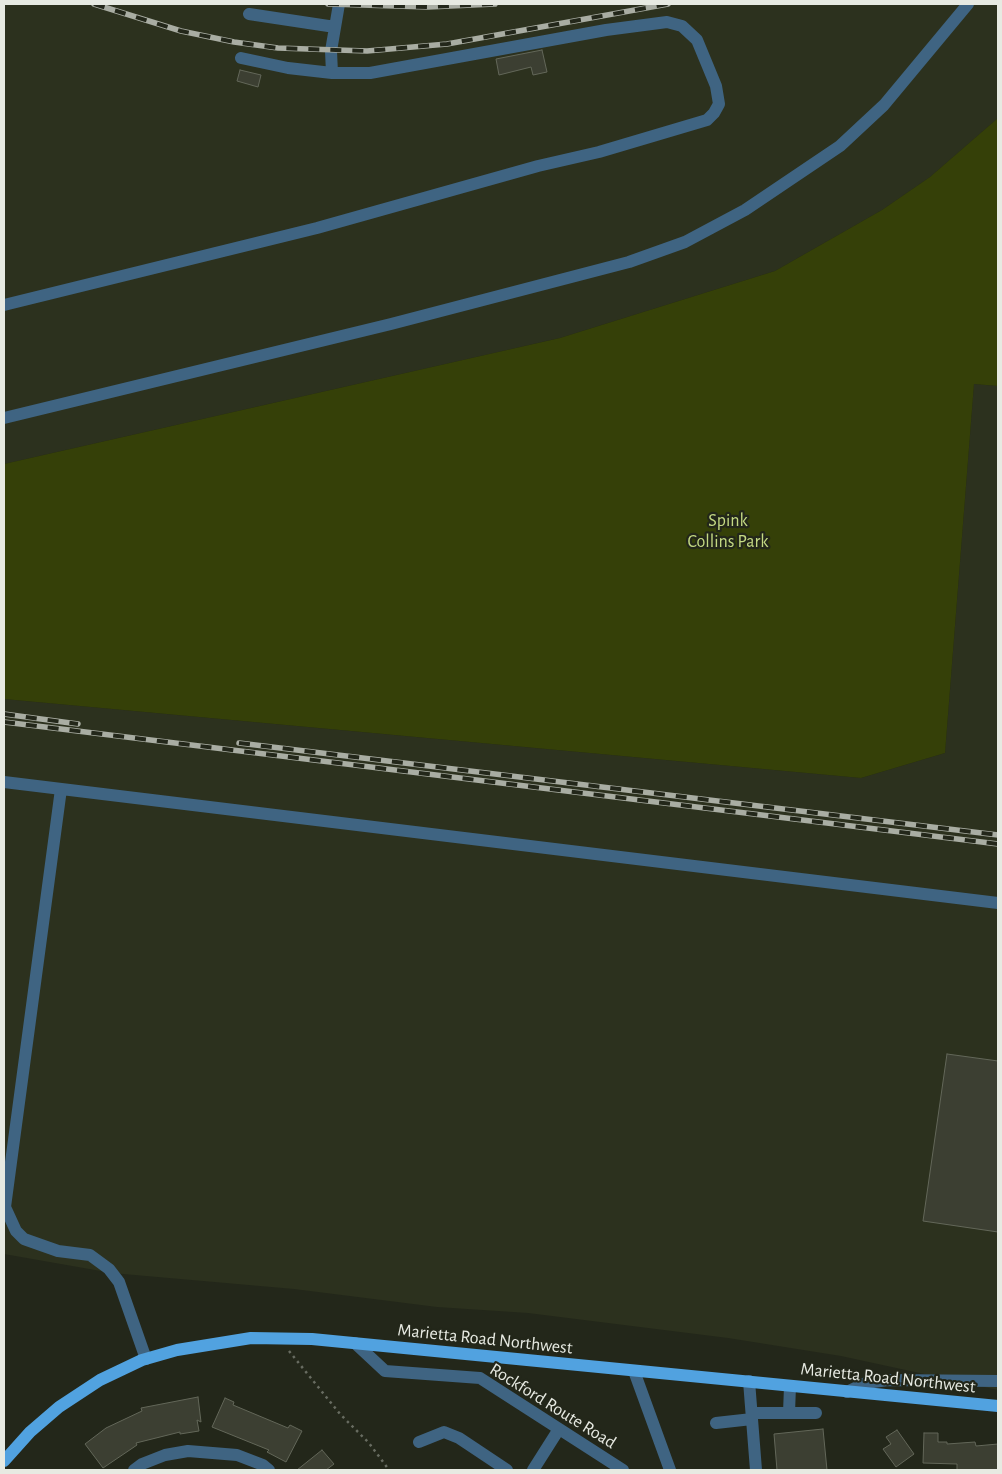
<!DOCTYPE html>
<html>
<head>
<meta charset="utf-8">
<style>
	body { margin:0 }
	#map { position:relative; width:1002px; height:1474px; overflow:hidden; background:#23271a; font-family:"Alegreya Sans",sans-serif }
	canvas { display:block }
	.frame { position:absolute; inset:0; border:5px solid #e7eae2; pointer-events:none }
</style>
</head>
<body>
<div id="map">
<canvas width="1002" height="1474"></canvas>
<div class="frame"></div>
</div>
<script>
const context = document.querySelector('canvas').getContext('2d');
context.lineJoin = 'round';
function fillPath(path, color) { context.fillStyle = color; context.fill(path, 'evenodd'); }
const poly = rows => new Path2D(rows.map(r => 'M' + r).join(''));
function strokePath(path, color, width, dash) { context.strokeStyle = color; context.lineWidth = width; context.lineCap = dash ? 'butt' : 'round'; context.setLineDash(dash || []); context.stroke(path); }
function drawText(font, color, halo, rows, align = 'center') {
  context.font = font + ' "Alegreya Sans",sans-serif'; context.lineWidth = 4.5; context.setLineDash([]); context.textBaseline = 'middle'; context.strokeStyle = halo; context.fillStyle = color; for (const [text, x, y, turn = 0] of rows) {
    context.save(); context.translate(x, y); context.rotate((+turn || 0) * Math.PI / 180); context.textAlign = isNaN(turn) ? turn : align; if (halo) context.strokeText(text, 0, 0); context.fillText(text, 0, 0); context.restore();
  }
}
fillPath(poly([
	[4,4,998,4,998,118,930,177,882,210,775,271,560,338,4,464],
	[974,384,998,386,998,1390,841,1356,728,1338,528,1313,437,1307,294,1289,112,1273,4,1254,4,699,861,778,945,753]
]), '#2c311e');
fillPath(poly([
	[998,118,998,386,974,384,945,753,861,778,4,699,4,464,560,338,775,271,882,210,930,177]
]), '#354008');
const building = poly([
	[542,50,547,72,533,75,531,67,499,75,496,59,542,50],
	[240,70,261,75,258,87,237,81,240,70],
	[947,1054,998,1061,998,1232,923,1221,947,1054],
	[198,1397,201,1422,197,1420,199,1431,180,1434,180,1432,136,1443,137,1445,103,1468,85,1444,106,1428,142,1411,141,1408,198,1397],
	[225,1398,234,1402,233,1405,288,1428,290,1425,302,1431,286,1462,267,1452,269,1450,212,1427,225,1398],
	[823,1429,827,1470,777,1470,774,1434,823,1429],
	[897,1430,914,1454,896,1467,883,1449,891,1444,886,1437,897,1430],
	[924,1433,938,1433,938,1442,947,1442,947,1444,975,1442,976,1446,998,1444,998,1470,957,1470,957,1464,923,1463,924,1433],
	[322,1450,334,1464,326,1470,297,1470,322,1450]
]);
fillPath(building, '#3c3f32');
strokePath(building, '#636759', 1);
strokePath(poly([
	[289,1351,340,1414,369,1443,389,1470]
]), '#686c61', 2.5, [2.5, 4]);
strokePath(poly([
	[249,14,335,27],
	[332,73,331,51,339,4],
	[4,305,317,228,538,166,599,152,707,120,714,113,719,104,716,86,697,40,682,26,667,22,606,30,370,73,332,73,288,68,241,58],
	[4,418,391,324,629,262,685,242,745,210,840,146,884,105,968,4],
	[4,782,998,903],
	[61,789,5,1207,16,1231,24,1239,58,1251,90,1255,109,1269,119,1282,146,1359],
	[355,1343,385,1371,480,1378,623,1470],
	[634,1371,670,1470],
	[749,1381,756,1470],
	[847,1392,866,1383,888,1380,998,1381],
	[752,1413,816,1413],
	[789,1413,790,1386],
	[716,1423,752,1419],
	[419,1442,444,1432,459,1438,507,1470],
	[134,1470,142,1464,165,1455,188,1451,237,1455,263,1465,269,1470],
	[533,1470,559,1429]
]), '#3f6482', 12);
strokePath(poly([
	[4,1461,30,1432,59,1407,100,1380,142,1360,177,1350,251,1338,312,1339,998,1406]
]), '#51a2e0', 12);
const rail = poly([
	[94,4,181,31,234,42,278,48,367,51,447,44,668,4],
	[328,4,428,7,495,4],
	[4,714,78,724],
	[4,722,998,844],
	[239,743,998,835]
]);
strokePath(rail, '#a9ada3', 5.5);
strokePath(rail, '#23271a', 4, [11]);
drawText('18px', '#c4d983', '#23271a', [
	["Spink",728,521],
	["Collins Park",728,542]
]);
drawText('18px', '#e7eae2', '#23271a', [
	["Marietta Road Northwest",485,1339,6],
	["Marietta Road Northwest",888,1378,6],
	["Rockford Route Road",553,1406,32]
]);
</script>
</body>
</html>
